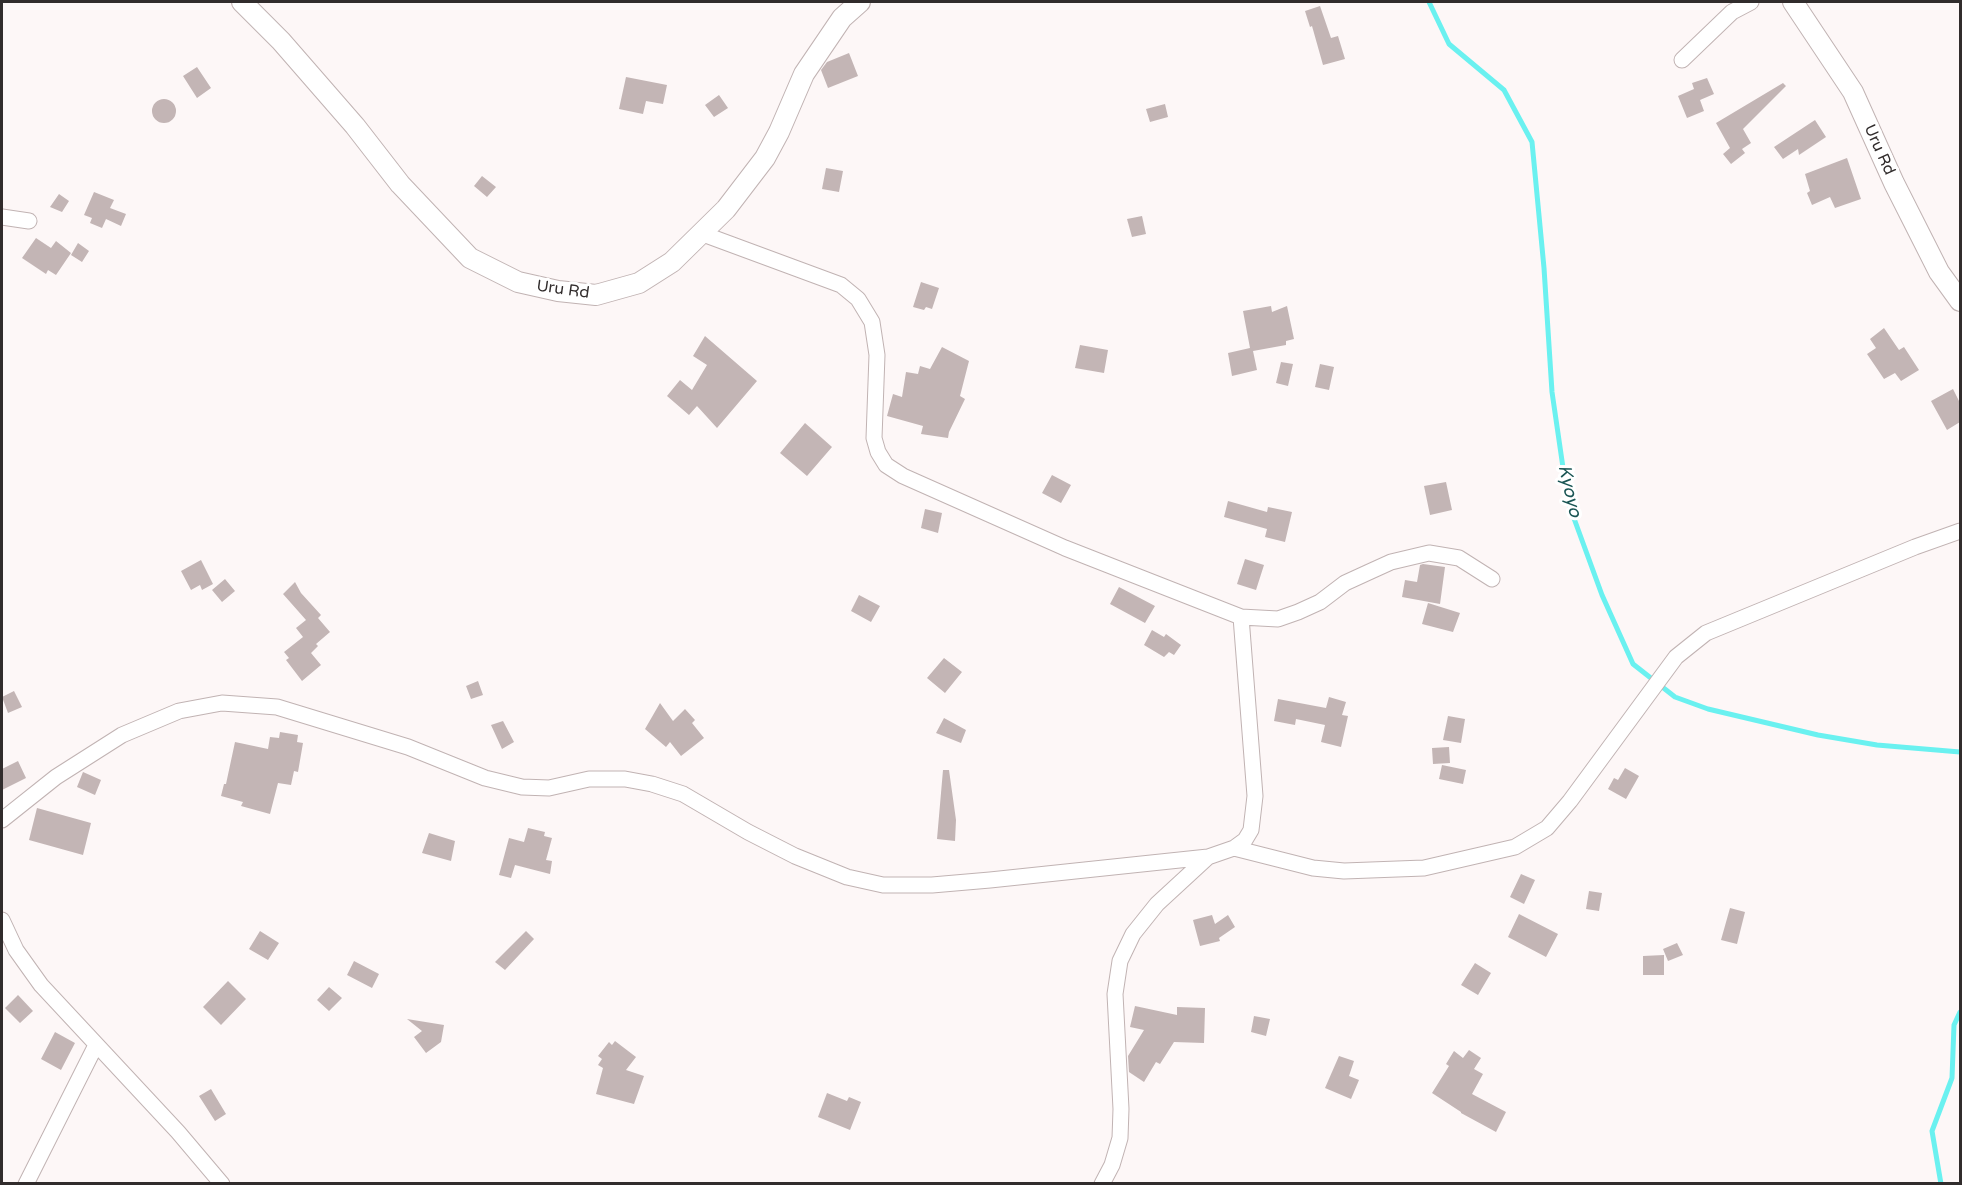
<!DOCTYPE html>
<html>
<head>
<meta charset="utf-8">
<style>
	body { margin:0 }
	#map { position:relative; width:1962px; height:1185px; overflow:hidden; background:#fdf7f7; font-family:"Varela Round",sans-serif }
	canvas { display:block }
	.frame { position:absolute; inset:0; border:3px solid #312c2c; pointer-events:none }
</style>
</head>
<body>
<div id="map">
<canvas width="1962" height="1185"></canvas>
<div class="frame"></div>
</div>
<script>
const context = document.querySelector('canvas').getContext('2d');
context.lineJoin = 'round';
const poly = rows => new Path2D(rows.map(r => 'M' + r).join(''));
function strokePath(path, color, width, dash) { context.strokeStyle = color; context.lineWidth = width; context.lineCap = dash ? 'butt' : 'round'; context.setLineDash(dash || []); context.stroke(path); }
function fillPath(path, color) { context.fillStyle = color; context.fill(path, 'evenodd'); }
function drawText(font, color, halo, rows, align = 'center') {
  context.font = font + ' "Varela Round",sans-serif'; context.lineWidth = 6; context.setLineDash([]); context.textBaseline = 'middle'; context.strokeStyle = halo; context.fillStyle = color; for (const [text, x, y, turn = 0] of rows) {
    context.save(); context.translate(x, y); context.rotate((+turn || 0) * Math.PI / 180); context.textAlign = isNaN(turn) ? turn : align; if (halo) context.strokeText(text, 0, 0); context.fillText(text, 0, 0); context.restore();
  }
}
strokePath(poly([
	[1429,2,1449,44,1504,90,1532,142,1544,268,1552,392,1568,502,1602,595,1633,664,1675,697,1708,709,1818,735,1877,745,1960,752],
	[1941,1184,1932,1131,1952,1078,1954,1025,1960,1012]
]), '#6af1f0', 5);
fillPath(poly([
	[1320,6,1331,38,1338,36,1345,59,1323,65,1312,26,1310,27,1305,11],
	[849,53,858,76,828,88,821,70,827,62],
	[197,67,211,88,197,98,183,76],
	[626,77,667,85,663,104,646,101,643,114,619,109],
	[1707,78,1714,94,1700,100,1704,111,1687,118,1678,96,1694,89,1692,83],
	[1783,83,1786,86,1743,129,1751,143,1742,149,1745,153,1731,164,1723,154,1730,148,1716,123],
	[719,95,728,108,714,117,705,105],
	'152 111a12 12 0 1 1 24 0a12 12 0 1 1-24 0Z',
	[1165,104,1168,117,1150,122,1146,109],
	[1815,120,1826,137,1799,155,1798,149,1783,159,1774,147],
	[1847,158,1861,199,1835,208,1830,197,1812,205,1807,193,1810,191,1805,174],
	[826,168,843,171,839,192,822,189],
	[482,176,496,187,487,197,474,186],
	[94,192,114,200,110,208,126,214,121,226,106,219,102,228,90,223,92,218,84,215],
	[59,194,69,201,62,212,50,207],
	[1142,216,1146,234,1132,237,1127,219],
	[36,238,51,248,56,241,71,253,56,275,48,270,46,274,22,258],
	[78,243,89,251,82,262,71,255],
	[921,282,939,288,932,309,926,307,924,310,913,307],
	[1271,306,1272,312,1287,306,1294,339,1286,341,1286,345,1253,351,1257,370,1232,376,1228,353,1250,348,1243,311],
	[1884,328,1899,350,1904,347,1919,370,1901,381,1895,373,1884,379,1867,354,1876,348,1870,339],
	[705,336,757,381,717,428,697,406,689,415,667,396,680,380,692,390,707,365,693,356],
	[1080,345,1108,350,1104,373,1075,368],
	[942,347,969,361,960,396,965,399,949,432,948,438,921,434,923,426,887,416,893,394,902,397,906,372,918,374,920,366,930,369],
	[1281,362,1293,364,1288,386,1276,383],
	[1320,364,1334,367,1329,390,1315,387],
	[1953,389,1960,403,1960,422,1947,430,1931,401],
	[805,423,832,447,807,476,780,453],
	[1052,475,1071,485,1061,503,1042,493],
	[1446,482,1452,510,1430,515,1424,486],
	[1228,501,1267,512,1268,507,1292,512,1285,542,1265,537,1267,529,1224,517],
	[925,509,942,513,938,533,921,528],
	[1245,559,1264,565,1256,590,1237,584],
	[201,560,213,584,202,590,200,585,191,590,181,571],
	[1423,564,1445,567,1440,604,1402,597,1405,580,1417,582,1420,565],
	[225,579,235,591,222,602,212,590],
	[295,582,301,593,321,615,318,618,330,632,316,644,318,646,311,653,321,665,302,681,286,660,289,658,284,652,303,637,296,628,306,620,283,594],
	[1119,587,1155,606,1145,623,1110,604],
	[859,595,880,606,871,622,851,611],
	[1428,603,1460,613,1453,632,1422,624],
	[1152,630,1164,637,1166,634,1181,645,1174,655,1169,652,1164,657,1144,645],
	[944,658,962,672,945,693,927,678],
	[478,681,483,695,471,699,466,686],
	[14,691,22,707,8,713,2,697],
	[1329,697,1346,702,1342,715,1348,716,1341,747,1321,742,1325,725,1296,719,1295,725,1274,721,1278,699,1326,708],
	[660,703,673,721,685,709,695,720,692,723,704,738,681,756,670,742,666,747,645,729],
	[1448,716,1465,719,1461,743,1443,740],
	[944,718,966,730,961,743,936,733],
	[503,721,514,742,502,749,491,725],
	[280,732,298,735,297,742,303,743,298,772,294,771,291,785,278,783,270,814,241,806,243,802,221,796,224,784,226,784,235,742,268,749,270,737,279,738],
	[1449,747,1450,763,1433,764,1432,748],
	[18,761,26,778,2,790,2,769],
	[1442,765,1466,770,1463,784,1439,779],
	[1625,768,1639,776,1626,799,1608,789,1614,778,1618,780],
	[943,770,949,770,956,820,955,841,937,839],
	[83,772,101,780,95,795,77,787],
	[37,808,91,823,83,855,29,840],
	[528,828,545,832,544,836,552,838,546,860,552,861,550,874,515,865,511,878,499,875,509,838,524,842],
	[429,833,455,841,451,861,422,853],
	[1521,874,1535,880,1524,904,1510,897],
	[1589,891,1602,893,1599,911,1586,909],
	[1730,908,1745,912,1737,944,1721,940],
	[1519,914,1558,934,1546,957,1508,937],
	[1212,915,1215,924,1228,915,1235,927,1219,938,1220,941,1200,946,1193,920],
	[260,931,279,943,268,960,249,949],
	[526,931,534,939,505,970,495,962],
	[1677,943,1683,955,1668,961,1663,949],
	[1664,955,1664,975,1643,975,1643,956],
	[354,961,379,974,372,988,347,975],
	[1475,963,1491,973,1478,995,1461,985],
	[228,981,246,999,221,1025,203,1007],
	[329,987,342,998,329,1011,317,1000],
	[18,995,33,1011,20,1023,5,1008],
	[1135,1006,1177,1015,1177,1007,1205,1008,1204,1043,1174,1042,1160,1064,1156,1062,1144,1082,1129,1072,1128,1056,1144,1030,1130,1027],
	[1254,1016,1270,1019,1266,1036,1251,1032],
	[407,1019,444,1025,441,1042,426,1053,414,1037,422,1031],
	[55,1032,75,1043,61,1070,41,1059],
	[615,1041,636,1057,626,1070,644,1076,634,1104,596,1094,603,1068,598,1065,602,1059,598,1056,609,1042,612,1045],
	[1469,1050,1481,1058,1474,1069,1483,1074,1472,1094,1506,1112,1496,1132,1461,1113,1461,1112,1432,1093,1449,1066,1446,1064,1454,1051,1463,1058],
	[1339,1056,1354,1061,1349,1076,1359,1080,1351,1099,1325,1088],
	[211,1089,226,1114,215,1121,199,1096],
	[827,1093,847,1101,849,1097,861,1102,850,1130,818,1117]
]), '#c3b5b5');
const minor = poly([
	[1682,60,1732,12,1751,2],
	[2,217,29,221],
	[703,234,841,285,858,299,872,322,877,355,874,438,878,452,886,465,903,476,1065,548,1241,617,1278,619,1298,612,1320,602,1345,583,1369,572,1391,562,1429,553,1459,558,1492,579],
	[2,820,56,777,122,735,179,711,222,703,277,707,408,747,485,778,522,787,549,788,589,779,625,779,652,784,683,794,748,832,795,856,847,877,883,885,932,885,990,880,1208,857],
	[1234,848,1313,868,1344,871,1424,868,1515,847,1547,828,1570,801,1676,657,1706,633,1915,547,1960,531],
	[2,920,16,950,41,985,178,1132,222,1184],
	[26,1184,96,1045],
	[1102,1184,1112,1165,1120,1138,1121,1109,1115,994,1120,961,1133,934,1157,904,1208,857,1234,848,1245,840,1251,830,1255,796,1241,617]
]);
const tertiary = poly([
	[242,2,281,41,355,126,400,184,470,258,518,282,558,291,596,295,639,283,672,262,726,209,765,158,779,132,804,74,842,18,860,2],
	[1793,2,1853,92,1894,183,1939,272,1960,301]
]);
strokePath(minor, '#c1b3b3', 17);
strokePath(tertiary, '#c1b3b3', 22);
strokePath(minor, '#fff', 15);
strokePath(tertiary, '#fff', 20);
drawText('16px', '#312c2c', '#fff', [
	["Uru Rd",1879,150,66],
	["Uru Rd",563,290,8]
]);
drawText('italic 18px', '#1a5554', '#fff', [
	["Kyoyo",1569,491,77]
]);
</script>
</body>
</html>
